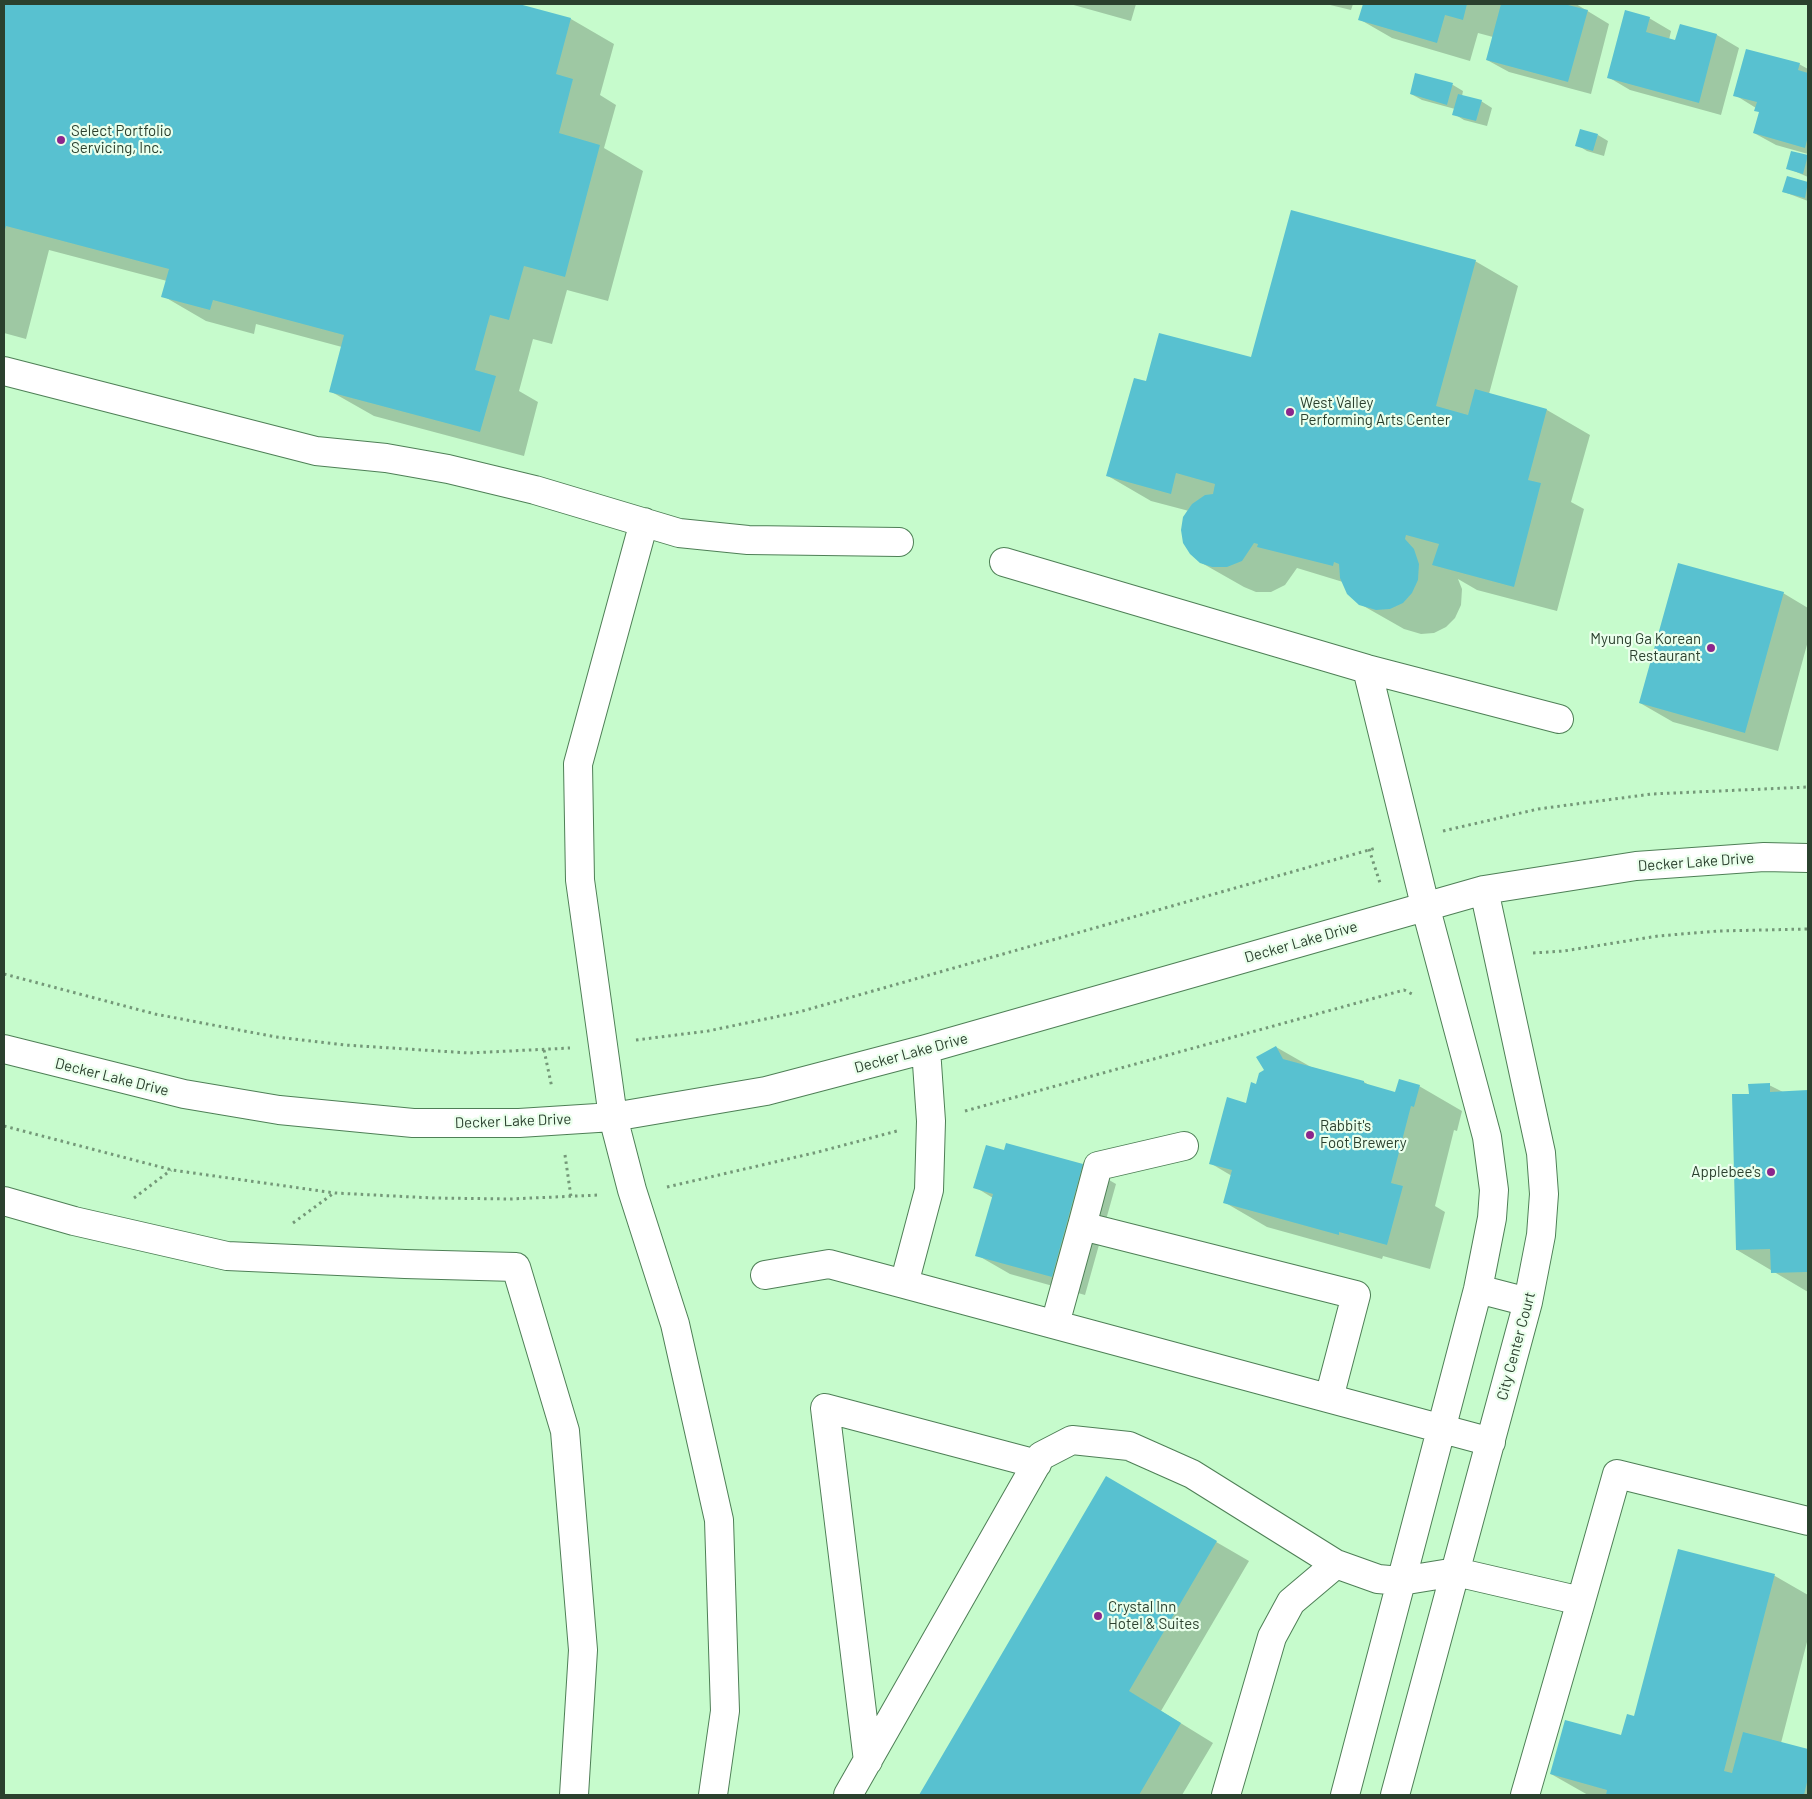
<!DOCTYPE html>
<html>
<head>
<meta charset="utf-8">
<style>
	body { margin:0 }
	#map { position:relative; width:1812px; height:1799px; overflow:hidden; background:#c6fbcc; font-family:Barlow,sans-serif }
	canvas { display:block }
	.frame { position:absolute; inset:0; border:5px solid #2b402e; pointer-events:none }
</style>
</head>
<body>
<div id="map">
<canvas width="1812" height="1799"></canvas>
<div class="frame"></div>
</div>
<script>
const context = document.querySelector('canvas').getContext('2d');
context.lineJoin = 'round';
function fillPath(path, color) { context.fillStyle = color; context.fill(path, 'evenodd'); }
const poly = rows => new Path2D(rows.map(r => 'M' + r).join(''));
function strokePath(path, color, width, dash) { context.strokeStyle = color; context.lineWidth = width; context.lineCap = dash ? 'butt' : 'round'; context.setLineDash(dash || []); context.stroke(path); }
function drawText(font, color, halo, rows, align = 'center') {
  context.font = font + ' Barlow,sans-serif'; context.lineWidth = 4.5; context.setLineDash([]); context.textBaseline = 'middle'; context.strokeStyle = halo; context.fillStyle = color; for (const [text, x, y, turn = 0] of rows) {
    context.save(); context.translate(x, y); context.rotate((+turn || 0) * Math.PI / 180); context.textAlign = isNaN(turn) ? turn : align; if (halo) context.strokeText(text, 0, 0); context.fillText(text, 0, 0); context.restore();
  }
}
fillPath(poly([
	[4,4,514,4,571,19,614,44,600,95,616,105,604,148,643,171,608,301,567,290,552,344,533,339,519,391,538,402,524,456,374,416,330,391,342,347,256,324,254,334,206,321,163,296,167,281,49,250,26,339,4,333],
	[1070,4,1136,4,1131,21],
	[1326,4,1353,4,1351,10],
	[1364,4,1576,4,1609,24,1591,94,1509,72,1487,60,1493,37,1478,33,1470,61,1392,38,1359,19],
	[1649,18,1671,31,1669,40,1676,41,1680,25,1717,35,1739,48,1721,115,1630,90,1608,77],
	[1799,64,1808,69,1808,154,1776,145,1754,133,1760,112,1756,108,1735,95],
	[1416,74,1453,85,1463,91,1462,96,1481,101,1492,108,1487,126,1464,120,1454,114,1455,109,1422,100,1411,94],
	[1598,135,1608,141,1604,156,1587,151,1577,145],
	[1807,156,1808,177,1787,168],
	[1788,178,1808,183,1808,201,1784,192],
	[1475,261,1518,286,1489,394,1547,410,1590,435,1571,502,1584,509,1557,611,1477,590,1458,579,1462,589,1461,605,1455,618,1446,627,1434,633,1421,634,1404,629,1360,604,1343,582,1297,568,1285,585,1271,592,1256,592,1244,587,1200,562,1189,511,1151,501,1108,476,1147,383,1251,359],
	[1783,593,1808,608,1808,641,1778,751,1673,722,1640,703],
	[1276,1047,1311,1067,1364,1082,1372,1087,1396,1093,1419,1086,1462,1111,1457,1131,1454,1130,1435,1206,1445,1212,1430,1269,1383,1256,1382,1259,1267,1227,1224,1202,1232,1176,1210,1163,1266,1071],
	[1769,1085,1783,1092,1808,1091,1808,1292,1737,1250,1750,1095],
	[1005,1152,1083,1165,1116,1184,1085,1295,1010,1274,977,1255,993,1198,975,1187],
	[1106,1478,1249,1561,1161,1711,1213,1743,1182,1795,920,1795],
	[1679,1550,1775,1576,1808,1595,1808,1638,1781,1743,1808,1750,1808,1795,1588,1795,1551,1774,1622,1736,1635,1717]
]), '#0003');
fillPath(poly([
	[4,4,519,4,571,18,556,74,573,79,559,133,600,145,565,277,524,266,509,320,490,315,475,370,496,376,480,432,329,392,344,335,213,300,210,310,161,297,169,269,6,226,4,233],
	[1363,4,1467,4,1463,20,1445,15,1437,43,1358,20],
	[1501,4,1564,4,1588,10,1568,82,1486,60],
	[1625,10,1650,17,1646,32,1675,40,1680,24,1717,34,1699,103,1607,78],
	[1746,49,1800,63,1798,70,1808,73,1808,136,1805,148,1753,133,1759,112,1754,111,1757,102,1733,96],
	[1415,73,1453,83,1447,105,1410,94],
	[1458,94,1482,100,1476,121,1452,115],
	[1580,129,1598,134,1593,151,1575,146],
	[1791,151,1808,155,1803,174,1786,169],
	[1787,176,1808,182,1805,198,1782,192],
	[1291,210,1476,260,1436,406,1468,415,1475,389,1547,409,1528,480,1541,483,1514,587,1432,565,1439,544,1406,535,1405,539,1414,549,1419,564,1418,580,1412,593,1403,603,1390,609,1376,610,1359,605,1347,594,1340,578,1339,564,1334,562,1333,566,1257,547,1258,544,1254,543,1242,561,1227,567,1212,567,1200,563,1190,554,1183,543,1181,530,1183,517,1192,504,1205,495,1213,494,1215,484,1176,473,1171,494,1106,476,1134,378,1146,381,1159,333,1251,357],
	[1678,563,1784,592,1745,733,1639,703],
	[1276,1046,1283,1059,1364,1081,1364,1083,1395,1092,1399,1079,1420,1085,1414,1107,1411,1106,1391,1183,1403,1186,1387,1245,1339,1232,1339,1235,1223,1203,1232,1170,1209,1164,1227,1097,1246,1103,1251,1082,1256,1084,1259,1073,1264,1070,1256,1057],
	[1770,1083,1770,1092,1808,1090,1808,1272,1771,1273,1770,1249,1736,1250,1732,1094,1749,1094,1748,1084],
	[1006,1143,1083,1164,1052,1277,975,1256,993,1194,973,1188,986,1145,1004,1150],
	[1106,1476,1217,1541,1129,1691,1181,1723,1139,1795,919,1795],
	[1678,1549,1775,1574,1724,1771,1732,1773,1743,1732,1808,1749,1808,1778,1804,1795,1606,1795,1607,1790,1550,1774,1565,1720,1621,1735,1627,1714,1634,1716]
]), '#58c1d0');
const minor = poly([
	[4,371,316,451,386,458,448,469,535,490,679,533,748,540,899,542],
	[644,522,578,764,580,880,613,1117,632,1190,675,1324,719,1520,725,1711,713,1795],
	[1004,562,1367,669,1559,719],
	[4,1049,184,1094,279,1110,413,1123,519,1123,613,1117,766,1091,926,1049,1484,890,1636,866,1764,857,1808,858],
	[926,1049,931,1121,929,1190,904,1284,1491,1442],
	[1184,1146,1098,1166,1082,1226,1356,1295,1329,1398],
	[4,1201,74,1221,227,1256,405,1264,516,1267,565,1431,583,1650,574,1795],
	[765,1275,829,1264,904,1284],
	[1478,1289,1528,1302],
	[1055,1324,1082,1226],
	[1581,1601,1617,1474,1808,1521],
	[868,1761,825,1408,1037,1464],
	[848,1795,1041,1456,1072,1440,1129,1446,1192,1474,1336,1564,1378,1579,1401,1581,1456,1572,1581,1601,1525,1795],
	[1226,1795,1272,1637,1291,1602,1336,1564],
	[1345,1795,1478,1289,1492,1218,1494,1190,1487,1137,1425,905,1367,669],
	[1395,1795,1528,1302,1541,1235,1544,1194,1541,1153,1484,890]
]);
strokePath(minor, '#4e7f56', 30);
strokePath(poly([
	[1443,831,1538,809,1652,794,1808,787],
	[1369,849,1380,883],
	[1533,953,1564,951,1658,936,1718,931,1808,929],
	[4,974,155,1014,276,1037,345,1045,469,1053,570,1048],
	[636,1040,708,1031,799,1012,1376,848],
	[544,1050,552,1088],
	[965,1111,1404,990,1412,994],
	[4,1126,172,1170,335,1193,433,1198,510,1199,599,1195],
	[565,1155,571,1197],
	[667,1187,818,1152,897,1131],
	[134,1198,171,1170],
	[293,1223,334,1193]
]), '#749878', 3, [2.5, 4]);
strokePath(minor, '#fff', 28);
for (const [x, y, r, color] of [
	[61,140,5,"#8c268c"],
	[1290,412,5,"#8c268c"],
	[1711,648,5,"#8c268c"],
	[1310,1135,5,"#8c268c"],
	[1771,1172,5,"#8c268c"],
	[1098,1616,5,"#8c268c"]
]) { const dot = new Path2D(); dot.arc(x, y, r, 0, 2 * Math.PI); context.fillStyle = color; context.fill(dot); strokePath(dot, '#eaffec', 2); }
drawText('15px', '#2b402e', '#eaffec', [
	["Select Portfolio",71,131],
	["Servicing, Inc.",71,148],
	["West Valley",1300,403],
	["Performing Arts Center",1300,420],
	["Myung Ga Korean",1701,639,"right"],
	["Restaurant",1701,656,"right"],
	["Rabbit's",1320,1126],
	["Foot Brewery",1320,1143],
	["Applebee's",1761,1172,"right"],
	["Crystal Inn",1108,1607],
	["Hotel & Suites",1108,1624]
], 'left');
drawText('15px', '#2b402e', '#eaffec', [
	["Decker Lake Drive",1696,862,-4],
	["Decker Lake Drive",1301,942,-16],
	["Decker Lake Drive",911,1053,-15],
	["Decker Lake Drive",112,1077,14],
	["Decker Lake Drive",513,1121,-2],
	["City Center Court",1516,1346,-75]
]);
</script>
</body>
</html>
